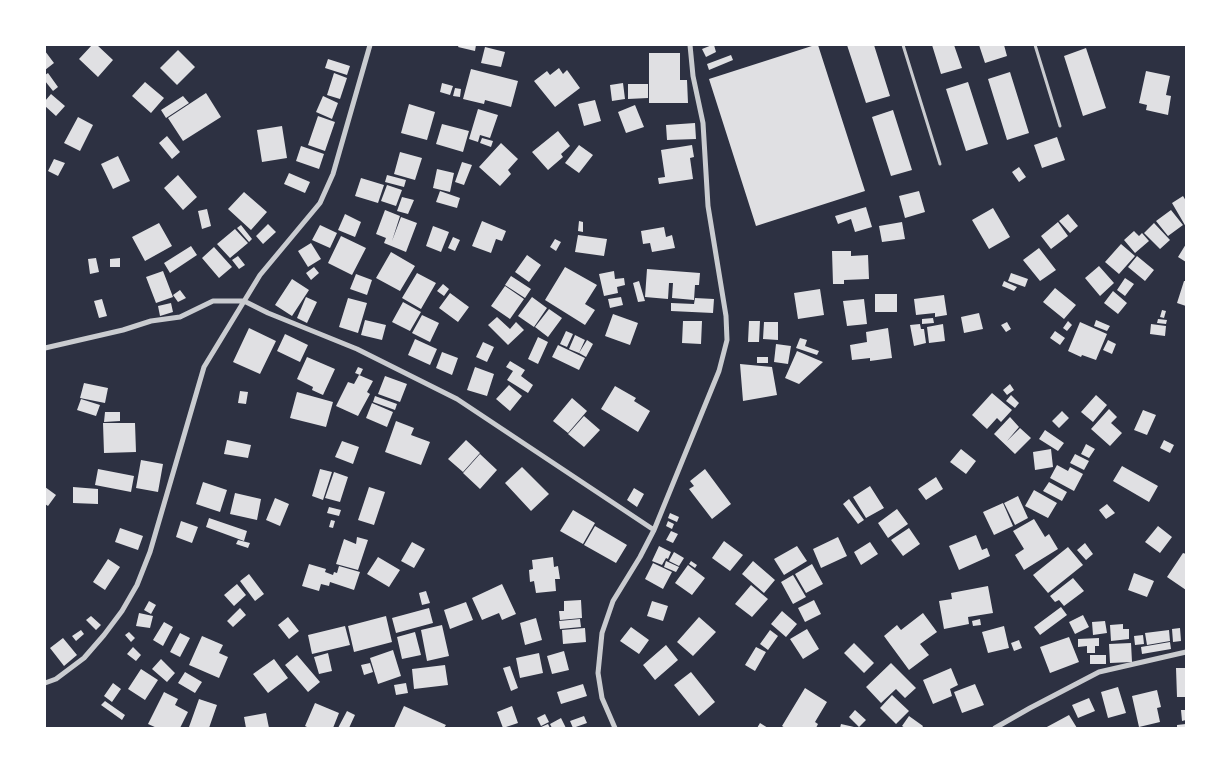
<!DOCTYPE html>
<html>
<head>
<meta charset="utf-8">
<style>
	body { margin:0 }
	#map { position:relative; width:1231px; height:773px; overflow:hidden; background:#2d3142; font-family:"Playfair Display",serif }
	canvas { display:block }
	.frame { position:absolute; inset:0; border:46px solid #fff; pointer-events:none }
</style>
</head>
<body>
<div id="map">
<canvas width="1231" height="773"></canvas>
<div class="frame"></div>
</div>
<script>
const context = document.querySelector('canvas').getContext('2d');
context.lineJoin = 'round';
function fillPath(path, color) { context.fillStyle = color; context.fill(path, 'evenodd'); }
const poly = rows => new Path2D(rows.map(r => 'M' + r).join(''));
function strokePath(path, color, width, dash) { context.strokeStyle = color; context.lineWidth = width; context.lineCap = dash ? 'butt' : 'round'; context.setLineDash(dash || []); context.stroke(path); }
fillPath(poly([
	[92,45,97,45,113,60,98,77,79,59],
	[459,45,476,45,475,51,458,47],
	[712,45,714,45,716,52,706,57,702,49],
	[815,45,818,45,865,191,756,226,709,79],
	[847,45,874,45,890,96,866,103],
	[932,45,954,45,962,68,941,74],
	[979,45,1004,45,1007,56,985,63],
	[485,47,505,52,501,67,481,63],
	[1086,48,1106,108,1083,116,1064,56],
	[178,50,195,67,177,85,160,68],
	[45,51,54,63,45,70],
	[649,53,680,53,680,80,687,80,688,103,649,103],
	[731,55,733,60,709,70,707,64],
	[328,59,350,66,347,75,325,68],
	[559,68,563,74,567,70,580,88,555,107,534,81,547,71,550,75],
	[471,69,518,81,511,107,485,100,484,104,463,99],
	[1146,71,1170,76,1166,95,1171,96,1168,115,1146,110,1147,105,1139,103],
	[1010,72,1029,133,1007,140,988,79],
	[48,73,58,87,53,91,45,81,45,75],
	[334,73,347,78,340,99,327,95],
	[145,82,164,98,151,113,132,96],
	[968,82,988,144,966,151,946,89],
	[442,83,453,86,450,95,440,92],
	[623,83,625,99,612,101,610,85],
	[628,84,648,84,648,98,628,99],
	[455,88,461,89,460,97,453,96],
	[206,93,221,117,183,141,168,118],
	[51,94,65,106,56,116,45,106,45,101],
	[183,96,189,103,166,118,161,110],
	[323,96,338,103,332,119,316,112],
	[595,100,601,121,584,126,578,104],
	[409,104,435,112,427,140,401,133],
	[635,105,644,127,626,133,618,112],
	[478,109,498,115,490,138,480,135,478,142,469,139],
	[893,110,912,170,891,176,872,117],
	[318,116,335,122,325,151,308,145],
	[78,117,93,125,80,151,64,143],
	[695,123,696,139,667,140,666,125],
	[442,124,469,131,463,152,436,144],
	[282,126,287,158,262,162,257,130],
	[558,131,570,146,561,154,563,157,548,170,532,152],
	[167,136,180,152,172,159,159,143],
	[1057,137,1065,160,1042,168,1034,145],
	[482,138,493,141,491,147,480,143],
	[501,143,518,159,508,170,511,174,500,186,479,167],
	[579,145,593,155,579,173,565,163],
	[692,145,694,157,690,158,693,179,659,184,658,178,665,177,661,150],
	[301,146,324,154,319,169,296,161],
	[400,152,422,158,415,180,394,174],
	[118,156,130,181,113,189,101,164],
	[54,159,65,163,58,176,48,171],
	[462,162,472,165,464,185,455,182],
	[1019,167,1026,177,1019,182,1012,172],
	[437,169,454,173,450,192,433,188],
	[289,173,310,182,305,193,284,184],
	[178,175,197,197,183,210,164,188],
	[387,175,406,180,404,187,385,182],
	[361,178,384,185,378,203,355,196],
	[387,185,402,190,396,206,381,201],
	[440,191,460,198,457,208,436,202],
	[919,191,925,212,905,218,899,196],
	[244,192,267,212,251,230,228,209],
	[1183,196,1186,201,1186,227,1172,203],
	[402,197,414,200,408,214,397,211],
	[866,207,872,227,855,232,851,219,838,224,835,216],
	[993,208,1010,237,989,249,972,220],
	[207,209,211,226,202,229,198,211],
	[385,210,400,216,392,241,401,217,417,223,406,252,384,243,386,238,376,234],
	[1171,210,1183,225,1168,236,1156,221],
	[345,214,361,222,355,237,338,230],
	[1068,214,1078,226,1070,233,1059,221],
	[482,221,506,231,502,241,496,239,491,253,472,246],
	[579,221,583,222,583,232,578,231],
	[902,222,905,239,882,242,879,226],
	[1058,222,1068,236,1051,249,1041,236],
	[159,223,172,246,145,261,132,237],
	[1154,223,1170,240,1160,249,1144,233],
	[268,224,276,232,263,244,256,236],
	[241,225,252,239,249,242,237,228],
	[320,225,337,233,330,248,312,240],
	[433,226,449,232,441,252,426,246],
	[664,227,666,237,672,235,675,248,652,252,650,243,643,244,641,231],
	[235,229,248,243,230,258,217,244],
	[1134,231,1139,236,1142,233,1149,241,1135,253,1124,240],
	[578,235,607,239,604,256,575,252],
	[341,236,366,248,352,275,328,263],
	[453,237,460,240,455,251,448,248],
	[555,239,561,242,556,251,550,247],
	[311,243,321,259,308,267,298,251],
	[1121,244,1135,256,1119,274,1105,262],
	[1186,244,1186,262,1178,257],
	[191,246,197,255,170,273,164,263],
	[214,247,232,267,219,278,202,258],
	[1039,248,1056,270,1040,281,1023,260],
	[832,251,851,251,851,256,868,255,869,279,844,280,844,284,833,284],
	[391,252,415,266,400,291,376,278],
	[527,255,541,265,529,282,515,272],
	[238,256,245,265,239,269,232,260],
	[1137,256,1154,270,1145,281,1128,267],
	[96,258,99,272,90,274,88,259],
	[120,258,120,267,110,267,110,259],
	[1099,266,1114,283,1100,296,1085,278],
	[314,267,319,273,311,280,306,273],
	[565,267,597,285,585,304,595,310,585,325,545,300],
	[647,269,700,273,699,285,695,285,694,300,672,298,673,283,669,283,668,299,645,297],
	[163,271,173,297,156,303,146,277],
	[614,271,615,279,624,278,625,285,617,287,618,293,604,296,599,274],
	[417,273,436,283,421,309,402,298],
	[1011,273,1028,279,1025,287,1008,281],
	[356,274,372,280,367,295,350,289],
	[511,276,531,289,525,298,505,285],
	[1125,278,1134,284,1125,296,1117,290],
	[292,279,309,290,292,316,275,305],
	[639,281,645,301,638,302,633,283],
	[1004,281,1017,287,1014,291,1002,286],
	[1184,281,1186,281,1186,306,1177,303],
	[443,284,449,289,444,296,437,291],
	[505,286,524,299,510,319,491,306],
	[1055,288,1076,305,1064,319,1043,302],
	[820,289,824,315,798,319,794,293],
	[180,290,186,298,178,302,173,295],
	[1113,291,1127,303,1118,314,1104,303],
	[450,293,469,307,458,322,439,308],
	[875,294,897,294,897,312,875,312],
	[944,295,947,315,935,317,935,313,916,315,914,299],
	[306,297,317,302,307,323,297,318],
	[532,297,547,308,534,327,518,316],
	[621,297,623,305,610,308,608,299],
	[348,298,367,303,358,333,339,327],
	[695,298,714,299,713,313,671,311,671,303,694,304],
	[102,299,107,316,99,318,94,301],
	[864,299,867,324,847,326,843,301],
	[403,302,421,312,410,331,392,322],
	[171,303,173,312,160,316,158,306],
	[549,309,562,318,548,337,535,327],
	[1162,310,1166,311,1164,318,1160,317],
	[979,313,983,329,964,333,961,317],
	[613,314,638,323,630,345,605,336],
	[422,315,439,323,430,342,412,333],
	[497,317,510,329,516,322,524,330,508,345,488,325],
	[933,318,934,323,922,324,922,319],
	[1158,319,1167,320,1166,324,1157,323],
	[365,320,386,325,382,340,361,335],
	[1096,320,1110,326,1107,331,1094,326],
	[683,321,702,321,701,344,682,343],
	[749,321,760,321,759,342,748,342],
	[1068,321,1072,325,1067,331,1063,328],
	[764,322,778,322,778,340,763,339],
	[1007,322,1011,329,1006,332,1001,325],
	[1080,322,1107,334,1096,360,1082,355,1081,357,1068,351],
	[920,324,921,329,924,329,926,343,914,346,910,325],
	[943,324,945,341,929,343,927,327],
	[1151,324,1166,326,1165,336,1150,334],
	[249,328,276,341,260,374,233,362],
	[888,328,892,358,870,361,870,358,852,360,850,345,867,342,866,332],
	[566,331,573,334,567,347,560,344],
	[1055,331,1065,338,1060,345,1050,338],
	[285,334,308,345,300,362,277,351],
	[575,335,585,340,579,353,569,349],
	[538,337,548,342,538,364,528,359],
	[800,338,807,340,805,346,819,351,817,355,796,348],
	[415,339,437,349,430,365,408,355],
	[587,340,593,344,586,357,579,353],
	[1108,340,1116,344,1112,354,1103,350],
	[483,342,494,347,487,362,476,357],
	[776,344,791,346,788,364,774,362],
	[558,345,585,358,579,370,552,357],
	[797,351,823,362,799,384,785,378],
	[442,352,458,358,452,375,436,368],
	[307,357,335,369,323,395,312,390,313,387,297,379],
	[757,357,768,357,768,363,757,363],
	[510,361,525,370,521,376,533,385,528,393,507,380,513,371,506,367],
	[740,364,772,367,777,395,743,401],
	[358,367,363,369,360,375,355,373],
	[475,367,494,374,487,396,467,390],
	[359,375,373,381,367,392,370,394,358,416,336,406,348,382,354,384],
	[385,376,407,384,400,402,378,394],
	[84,383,108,388,105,403,80,398],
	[1010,384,1014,390,1007,395,1003,390],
	[509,385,522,396,510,411,496,399],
	[615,386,636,398,634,401,650,411,638,432,601,409],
	[240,391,248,392,246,404,238,403],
	[297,392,333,402,326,427,290,418],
	[992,393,1012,410,1001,422,997,418,987,429,972,415],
	[1011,395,1019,403,1015,408,1006,401],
	[1096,395,1107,405,1093,422,1081,412],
	[375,396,397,404,395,410,373,402],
	[572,398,587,411,568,433,553,421],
	[81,399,100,405,96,416,77,410],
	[372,403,393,412,387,427,366,418],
	[1109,409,1117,417,1111,423,1122,433,1110,446,1091,429],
	[1143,410,1156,415,1147,435,1134,430],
	[1062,411,1069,418,1059,428,1052,421],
	[105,412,120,412,120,421,104,422],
	[584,416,600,430,584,447,568,434],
	[1010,417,1019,427,1007,441,1010,438,1014,442,1010,438,1020,428,1031,438,1015,454,994,434],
	[396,421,414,428,411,435,430,442,421,465,385,452],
	[103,423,135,423,136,452,104,453],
	[1045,430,1064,443,1058,451,1039,439],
	[227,440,251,445,248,458,224,454],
	[466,440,480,453,463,472,448,459],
	[1164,440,1174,445,1170,453,1160,448],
	[342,441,359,447,353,464,335,457],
	[1086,444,1095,449,1089,458,1081,454],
	[961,449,976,461,966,474,950,462],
	[1051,449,1053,467,1035,470,1033,452],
	[480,454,497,470,480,489,463,473],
	[1075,454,1089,461,1084,470,1070,463],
	[141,460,163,464,158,492,136,488],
	[1057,465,1068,471,1070,467,1083,474,1074,491,1050,478],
	[1122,466,1158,486,1149,502,1113,481],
	[522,467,549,494,531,511,505,483],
	[98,469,134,476,131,492,95,485],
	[320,469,332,472,323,500,312,496],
	[705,469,731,504,712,519,689,489,694,486,690,481],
	[334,472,348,477,340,502,325,498],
	[936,477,943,489,926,500,918,489],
	[203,482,227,490,220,512,196,504],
	[1049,482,1067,492,1062,501,1043,491],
	[870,486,884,508,866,518,853,497],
	[45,487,56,495,48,506,45,504],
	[73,487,98,489,98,504,73,503],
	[369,487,385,492,374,525,358,520],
	[634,488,644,494,637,507,627,500],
	[1034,490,1057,503,1048,518,1025,506],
	[235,493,261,499,257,520,230,514],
	[1018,496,1028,518,1015,525,1004,503],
	[275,498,289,504,280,526,266,520],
	[849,499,864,520,858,524,843,504],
	[1003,503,1013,526,994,535,983,512],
	[1107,504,1115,513,1106,519,1099,510],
	[329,507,341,510,339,516,327,513],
	[897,509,908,524,888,538,878,523],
	[573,510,595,523,583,544,560,531],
	[670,513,679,517,677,522,668,518],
	[209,518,247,531,244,541,206,527],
	[1034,519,1045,537,1049,534,1058,549,1024,570,1015,555,1024,549,1013,531],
	[331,520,335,521,333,528,329,527],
	[181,521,198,527,192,543,176,537],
	[668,521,674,524,672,529,666,526],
	[595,526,627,545,616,563,584,545],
	[1158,526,1172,537,1160,553,1145,542],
	[120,528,143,536,138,550,115,542],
	[909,528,920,544,903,556,891,540],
	[671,531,678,534,673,543,666,540],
	[976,535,982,550,987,548,990,556,959,570,949,546],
	[357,537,368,540,358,570,336,564,344,539,356,544],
	[838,537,847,556,821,568,813,549],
	[238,540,250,543,248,548,236,544],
	[724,541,743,555,730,571,712,558],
	[412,542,425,549,414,568,401,561],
	[870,542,878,554,861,565,854,552],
	[1085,543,1093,554,1086,560,1077,550],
	[659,546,671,552,668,559,666,558,662,565,652,561],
	[797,546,807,561,784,575,774,559],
	[1068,547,1083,565,1048,593,1033,575],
	[674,552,684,558,679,566,669,561],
	[1183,553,1186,554,1186,590,1167,577],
	[378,557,400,570,389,587,367,574],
	[553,557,554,567,558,566,560,579,555,579,556,591,536,593,534,581,530,582,529,570,533,569,532,560],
	[108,559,120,567,105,590,93,582],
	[666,561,679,567,676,572,664,567],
	[691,561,697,565,695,568,689,564],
	[753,561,775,580,764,593,742,574],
	[653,563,672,572,663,589,645,579],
	[309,564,326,569,325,572,333,575,334,572,337,573,339,566,360,572,354,590,330,582,329,586,321,584,319,591,302,586],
	[812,564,823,584,806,593,795,574],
	[688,565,705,578,692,595,675,583],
	[1134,573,1154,581,1147,597,1128,590],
	[249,574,264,594,255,601,240,581],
	[793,575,806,597,793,604,781,582],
	[1073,578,1084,591,1064,606,1059,600,1055,602,1050,596],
	[237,584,246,595,234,606,224,595],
	[502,584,516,614,502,620,499,613,482,620,472,598],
	[751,585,768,599,752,617,735,604],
	[988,586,993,613,968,617,969,624,944,629,939,601,952,599,951,593],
	[426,591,430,603,422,605,419,593],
	[581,600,582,618,560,620,559,611,564,611,564,601],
	[814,600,821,614,805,622,798,608],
	[149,601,156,605,151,614,144,610],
	[652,601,668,606,663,621,647,616],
	[466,602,473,620,450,629,444,610],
	[1061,607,1067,615,1040,635,1034,627],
	[240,608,246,615,233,627,227,621],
	[429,608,433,623,396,633,392,618],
	[782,611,797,624,786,637,771,624],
	[139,613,153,616,150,628,136,626],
	[923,613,937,632,920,644,929,655,909,670,884,636,897,625,901,630],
	[1083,615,1089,627,1075,634,1069,622],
	[91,616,101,625,96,630,86,620],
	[386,616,392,642,354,652,348,626],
	[288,617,299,631,289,639,278,625],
	[699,617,716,632,693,656,677,642],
	[536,618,542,640,525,645,520,623],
	[580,619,581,627,560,629,559,621],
	[980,619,981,625,973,626,972,621],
	[1105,621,1107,633,1093,635,1092,622],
	[164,622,173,627,163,646,153,640],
	[1123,624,1123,629,1129,629,1129,639,1111,641,1110,625],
	[442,625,449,656,427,661,421,630],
	[345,626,350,645,312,654,308,635],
	[1004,626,1009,648,988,653,982,632],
	[631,627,649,640,639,654,620,641],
	[585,628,586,642,563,644,562,630],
	[1180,628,1181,641,1173,642,1172,629],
	[807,629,819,649,803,659,790,639],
	[81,630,84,634,76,641,72,636],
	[770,630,778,636,768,650,760,644],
	[1169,630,1170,641,1147,645,1145,633],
	[129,632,135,638,131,642,125,635],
	[415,632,421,655,402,659,397,637],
	[180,633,190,638,180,657,170,652],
	[1143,635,1144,644,1135,645,1134,636],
	[202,636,223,645,219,653,228,657,219,678,189,665],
	[1069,637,1079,662,1050,673,1040,647],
	[63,638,77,655,64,666,50,648],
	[1099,638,1099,646,1095,646,1095,653,1087,653,1087,646,1078,647,1078,639],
	[1019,640,1022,648,1014,651,1011,643],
	[1170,642,1171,649,1142,654,1141,647],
	[854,643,874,663,864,673,844,653],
	[1131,643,1132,662,1110,663,1109,644],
	[666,645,678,660,655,680,643,665],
	[133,647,141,655,136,661,127,654],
	[756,647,766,652,755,671,745,665],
	[393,650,401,676,378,684,370,658],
	[564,651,569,670,552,674,547,656],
	[328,653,332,671,319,674,314,657],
	[539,653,543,673,520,678,516,658],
	[297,655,320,682,308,692,285,665],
	[1090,655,1106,655,1106,664,1090,664],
	[161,659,175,673,167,682,152,669],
	[274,659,288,678,268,693,253,674],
	[370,663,373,672,364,675,361,665],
	[891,663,916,688,905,698,896,689,881,703,866,687],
	[445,665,448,685,414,689,412,669],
	[510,666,518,688,511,691,503,668],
	[951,668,958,685,950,689,952,696,933,704,923,680],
	[1176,668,1186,668,1185,697,1177,697],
	[141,669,158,680,145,700,128,689],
	[185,672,202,682,195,693,178,683],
	[691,672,715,702,699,716,674,685],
	[113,683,121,689,112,702,104,696],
	[406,683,408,693,396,695,394,685],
	[583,684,587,696,561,704,557,692],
	[975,684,984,705,962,713,954,692],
	[1118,687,1126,713,1108,718,1101,692],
	[805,688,827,702,815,722,818,724,816,728,785,728,782,726],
	[1157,690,1161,707,1157,708,1160,722,1139,727,1132,696],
	[164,692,178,699,175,705,188,712,180,728,157,728,148,724],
	[892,695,909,711,896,724,880,708],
	[1089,698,1095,711,1078,718,1072,705],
	[199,699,217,705,209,728,189,727],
	[105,701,125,715,122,720,101,705],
	[315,703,339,713,333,728,309,728,305,726],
	[404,706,446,725,444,728,394,728],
	[512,706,518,723,503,728,497,712],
	[855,710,866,720,859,727,849,717],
	[1181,710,1186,710,1186,720,1182,721],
	[347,711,355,715,349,728,338,728],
	[266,713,269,728,246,728,244,717],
	[545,714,549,722,541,726,537,718],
	[1069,715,1077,728,1045,728],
	[584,716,587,723,573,728,570,721],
	[909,716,923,726,922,728,905,728,902,726],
	[561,718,566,728,552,728,550,724],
	[760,723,768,728,757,728],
	[548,724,550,728,539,728],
	[841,724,854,727,854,728,840,728],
	[1186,724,1186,728,1177,728,1177,725]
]), '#e0e0e3');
strokePath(poly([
	[903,45,940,164],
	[1035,45,1060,126]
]), '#caccd0', 3);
strokePath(poly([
	[45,348,123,330,151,321,180,317,213,301,244,301,268,313,357,349,457,399,654,530,640,557,613,601,602,633,598,673,602,698,615,728],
	[654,530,719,371,727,340,726,316,708,206,703,123,693,76,690,45],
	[45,683,56,679,84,658,104,635,122,611,137,585,150,552,204,367,260,275,320,203,333,174,370,45],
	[995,728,1030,708,1099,672,1186,652]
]), '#caccd0', 5);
</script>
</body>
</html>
